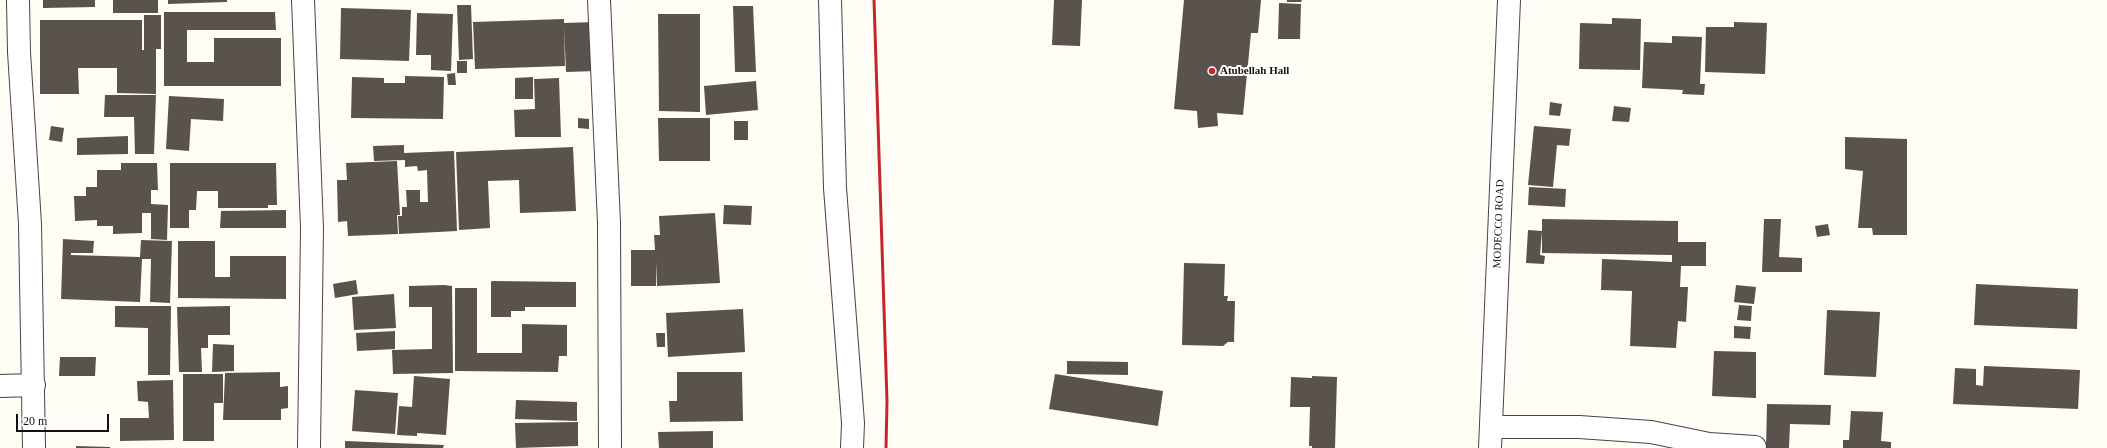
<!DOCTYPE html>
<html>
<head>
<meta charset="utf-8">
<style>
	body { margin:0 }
	#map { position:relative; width:2107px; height:448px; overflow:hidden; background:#fffdf5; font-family:"Times New Roman",serif }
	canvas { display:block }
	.scale { position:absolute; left:16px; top:414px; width:93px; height:18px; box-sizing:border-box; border:2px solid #111; border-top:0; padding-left:5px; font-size:12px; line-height:14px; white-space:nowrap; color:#111; -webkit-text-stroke:3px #fff; paint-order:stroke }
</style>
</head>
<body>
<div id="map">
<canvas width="2107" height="448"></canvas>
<div class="scale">20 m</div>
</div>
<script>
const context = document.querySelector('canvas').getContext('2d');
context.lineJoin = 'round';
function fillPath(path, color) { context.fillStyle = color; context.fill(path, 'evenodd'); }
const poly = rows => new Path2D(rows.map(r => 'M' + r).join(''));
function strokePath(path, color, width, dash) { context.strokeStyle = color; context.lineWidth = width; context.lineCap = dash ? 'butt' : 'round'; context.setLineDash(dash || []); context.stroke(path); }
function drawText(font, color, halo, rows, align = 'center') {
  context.font = font + ' "Times New Roman",serif'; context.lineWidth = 4; context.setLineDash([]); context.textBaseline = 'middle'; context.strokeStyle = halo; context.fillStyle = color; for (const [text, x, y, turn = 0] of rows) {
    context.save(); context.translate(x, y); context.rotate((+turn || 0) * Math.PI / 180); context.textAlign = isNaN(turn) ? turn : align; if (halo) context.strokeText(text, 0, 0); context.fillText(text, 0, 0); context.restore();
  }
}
fillPath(poly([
	[43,0,95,0,95,7,43,8],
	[113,0,158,0,158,13,113,13],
	[168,0,227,0,227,2,168,4],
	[1054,0,1082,0,1080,46,1052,45],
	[1184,0,1261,0,1258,33,1251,33,1243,115,1217,113,1218,126,1198,128,1197,111,1174,109],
	[1287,0,1302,0,1301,2,1287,2],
	[1279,3,1301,4,1300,39,1278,39],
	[457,5,471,5,473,59,459,60],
	[733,6,753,6,756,72,735,72],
	[341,8,411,10,409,61,340,59],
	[164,12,275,12,276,30,187,30,187,62,214,62,214,38,281,38,281,86,164,86],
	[417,13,453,14,451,71,431,70,431,55,416,55],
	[658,14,700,14,700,112,659,111],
	[144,15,161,15,161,49,156,49,156,94,117,93,117,68,78,68,79,94,40,94,40,20,142,20,142,50,144,50],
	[1612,18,1641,19,1640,70,1579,69,1580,23,1612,24],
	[564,19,564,23,595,22,597,71,566,72,564,26,565,66,475,69,473,22],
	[1734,22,1767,23,1765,74,1705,72,1706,27,1734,27],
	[1672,36,1702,37,1700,84,1705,84,1704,95,1682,94,1683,90,1642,88,1644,42,1672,43],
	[457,61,467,61,467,73,457,73],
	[455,73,456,85,448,85,447,74],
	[405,76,444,77,443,119,351,118,352,77,384,78,384,83,405,83],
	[533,77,533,99,515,99,515,78],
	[559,78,561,137,515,137,514,110,535,109,534,79],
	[756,81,758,110,706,115,704,86],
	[105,95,156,95,154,154,135,154,134,117,104,117],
	[169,96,224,99,223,121,191,119,189,151,166,149],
	[1550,102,1562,104,1560,116,1549,115],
	[1614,106,1631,108,1629,122,1612,121],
	[578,118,589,119,589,129,578,128],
	[658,118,710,118,710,161,659,161],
	[734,121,748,121,748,140,734,140],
	[51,126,64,128,62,142,49,140],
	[1534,126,1571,129,1569,146,1557,145,1553,187,1528,185],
	[128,136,128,154,77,155,77,138],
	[1845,137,1907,139,1907,235,1873,235,1872,228,1858,228,1863,171,1845,169],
	[404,145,404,153,454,151,457,231,399,234,398,216,402,216,402,207,407,207,406,190,420,190,420,202,428,202,427,170,418,171,417,166,405,167,405,160,374,161,373,146],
	[573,147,576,211,520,213,519,180,488,181,490,228,459,230,456,152],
	[397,161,400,215,397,215,398,234,348,236,347,221,338,222,337,180,347,180,346,163],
	[121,163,157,163,158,190,151,190,151,204,168,205,167,240,151,239,151,213,142,213,142,233,113,234,113,226,97,226,97,220,75,221,74,196,86,196,86,187,97,187,97,170,121,170],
	[170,163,276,163,277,205,268,205,268,208,218,208,218,191,197,191,196,210,189,210,189,228,170,228],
	[1529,187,1566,189,1565,207,1528,205],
	[724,205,752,206,751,225,723,224],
	[286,210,286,228,220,228,221,211],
	[715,213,720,283,657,286,656,262,656,286,631,286,631,250,655,250,654,235,660,235,659,216],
	[1542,219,1678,221,1678,242,1706,242,1706,266,1681,266,1680,287,1688,287,1686,322,1678,321,1676,348,1630,346,1632,291,1601,290,1602,259,1672,262,1672,255,1542,253],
	[1764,219,1781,219,1779,257,1802,258,1802,272,1762,272],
	[1828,224,1830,235,1817,237,1815,226],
	[1528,230,1542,231,1540,255,1545,256,1544,264,1526,263],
	[63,239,94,241,93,253,71,253,71,255,140,257,141,240,172,241,170,303,150,302,151,259,142,259,140,302,61,299],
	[178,241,215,241,215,277,230,277,230,256,286,256,286,299,178,298],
	[1184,263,1225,264,1224,296,1228,296,1227,301,1235,301,1234,342,1228,342,1223,346,1182,345],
	[356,280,358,294,335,298,333,284],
	[492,281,576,282,576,307,525,307,525,311,511,311,511,317,491,317,491,282],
	[1976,284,2078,289,2077,329,1974,325],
	[444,285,452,286,453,373,393,374,392,350,432,349,432,307,409,307,409,286],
	[1736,285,1756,287,1754,304,1734,302],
	[455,288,477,288,477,353,522,353,522,324,567,325,567,356,559,356,558,372,455,371],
	[394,294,396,328,354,330,352,297],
	[1739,305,1752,306,1751,321,1737,320],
	[115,306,171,306,170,375,148,375,148,328,115,327],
	[230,306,230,335,208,335,208,348,201,348,202,372,179,372,177,307],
	[743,309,745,352,668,357,666,313],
	[1827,310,1880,312,1876,377,1824,375],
	[1734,326,1751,327,1750,339,1734,338],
	[395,331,395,349,357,351,356,333],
	[656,333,665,333,665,347,657,347],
	[213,344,234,345,234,371,212,372],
	[1714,351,1756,352,1756,398,1712,396],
	[60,357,96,357,95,376,59,376],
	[1067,361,1128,362,1128,375,1067,374],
	[1984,366,2080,370,2078,409,1953,404,1955,368,1976,369,1976,385,1983,386],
	[280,372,280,387,288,386,288,408,281,409,281,420,223,420,225,373],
	[677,372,742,372,743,421,670,422,669,401,677,401],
	[183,374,223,374,223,403,214,403,214,441,183,441],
	[1055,374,1163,391,1158,426,1049,409],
	[414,376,450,379,446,435,417,433,417,436,397,435,399,406,412,407],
	[1312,376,1337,377,1335,448,1312,448,1312,446,1309,446,1310,407,1290,407,1291,377,1312,378],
	[173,380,174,440,120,441,120,418,149,418,148,402,138,401,137,381],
	[355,390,398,393,395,434,352,431],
	[516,400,577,402,577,421,515,419],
	[1767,404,1831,405,1830,425,1790,424,1789,448,1766,448],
	[1851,411,1883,412,1881,441,1891,442,1891,448,1843,448,1843,440,1849,440],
	[578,422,578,446,516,448,515,423],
	[713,431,713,448,659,448,658,432],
	[345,441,444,445,443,448,345,448],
	[76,446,110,447,110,448,76,448]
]), '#5a524d');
const street = poly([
	[18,0,19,52,30,224,34,448],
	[303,0,312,228,309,448],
	[599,0,609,223,610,448],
	[830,0,835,188,853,423,852,448],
	[0,386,34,385],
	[1491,427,1579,427,1651,432,1709,444,1755,447],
	[1490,448,1509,0]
]);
strokePath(street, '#444', 24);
strokePath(street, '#fff', 22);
strokePath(poly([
	[874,0,887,401,886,448]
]), '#c4262e', 3);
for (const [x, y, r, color] of [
	[1212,71,4,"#c4262e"]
]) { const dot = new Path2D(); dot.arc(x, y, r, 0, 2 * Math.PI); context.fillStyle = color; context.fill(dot); strokePath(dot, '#fff', 1.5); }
drawText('bold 11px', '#111', '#fff', [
	["Atubellah Hall",1220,71]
], 'left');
drawText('11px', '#111', '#fff', [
	["MODECCO ROAD",1499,224,-88]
]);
</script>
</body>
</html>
